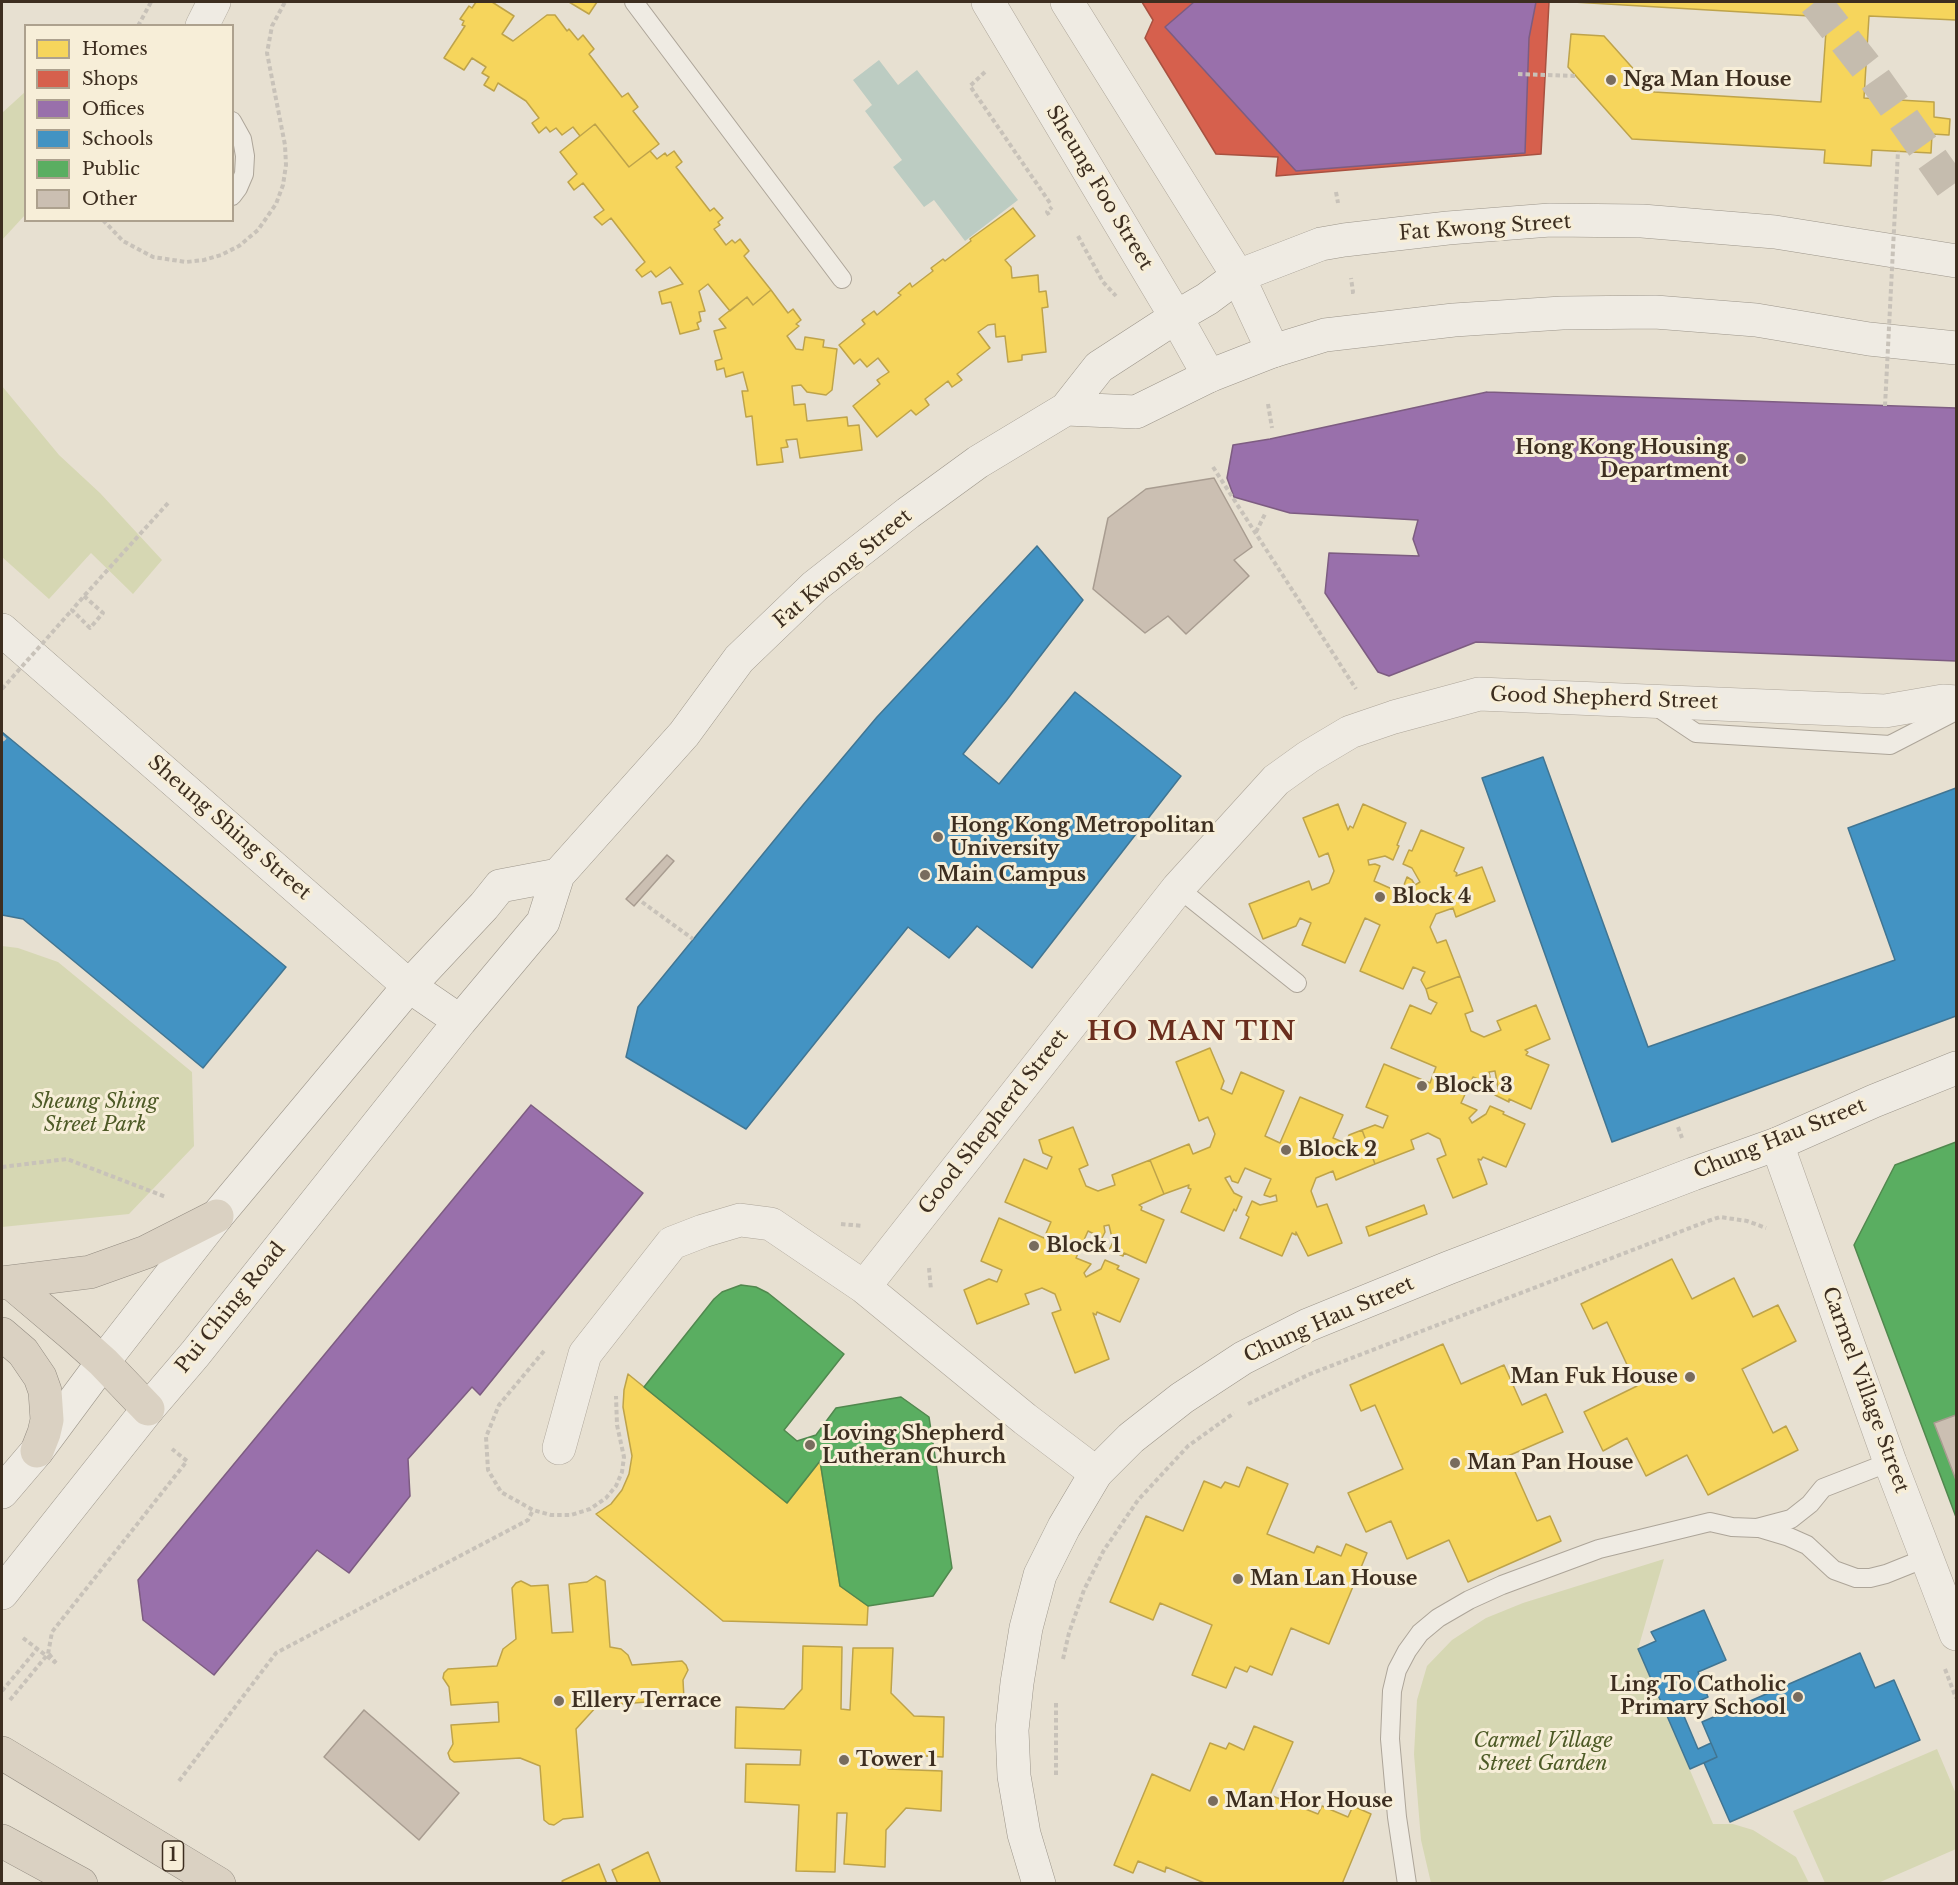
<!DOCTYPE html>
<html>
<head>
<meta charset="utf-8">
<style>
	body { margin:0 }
	#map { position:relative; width:1958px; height:1885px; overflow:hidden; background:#e7e0d1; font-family:"Libre Baskerville",serif }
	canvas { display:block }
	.frame { position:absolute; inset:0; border:3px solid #3d2e20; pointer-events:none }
	.legend { position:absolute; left:24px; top:24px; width:210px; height:198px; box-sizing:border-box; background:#f7eed8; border:2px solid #ada18e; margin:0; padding:8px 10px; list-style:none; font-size:18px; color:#3d2e20 }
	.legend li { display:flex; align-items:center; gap:12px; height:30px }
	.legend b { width:30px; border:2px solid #ada18e }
</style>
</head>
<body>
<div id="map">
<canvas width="1958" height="1885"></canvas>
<div class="frame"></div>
<ul class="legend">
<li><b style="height:16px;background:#f6d55c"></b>Homes</li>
<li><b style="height:16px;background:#d6604d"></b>Shops</li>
<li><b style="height:16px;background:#9970ab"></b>Offices</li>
<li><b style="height:16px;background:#4393c3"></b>Schools</li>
<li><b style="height:16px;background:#5aae61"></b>Public</li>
<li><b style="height:16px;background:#cbbfb2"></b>Other</li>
</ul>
</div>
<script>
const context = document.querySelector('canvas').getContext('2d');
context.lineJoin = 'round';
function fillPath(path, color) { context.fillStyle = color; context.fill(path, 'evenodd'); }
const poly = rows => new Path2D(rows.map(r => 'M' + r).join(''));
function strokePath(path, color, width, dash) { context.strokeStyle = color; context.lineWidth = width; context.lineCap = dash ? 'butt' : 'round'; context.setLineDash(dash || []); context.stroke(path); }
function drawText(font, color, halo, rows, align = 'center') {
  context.font = font + ' "Libre Baskerville",serif'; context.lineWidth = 6; context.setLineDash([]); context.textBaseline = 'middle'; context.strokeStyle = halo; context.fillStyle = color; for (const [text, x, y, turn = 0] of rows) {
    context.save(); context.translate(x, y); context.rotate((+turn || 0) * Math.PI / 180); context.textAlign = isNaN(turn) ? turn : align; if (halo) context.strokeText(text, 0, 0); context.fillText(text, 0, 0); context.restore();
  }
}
fillPath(poly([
	[25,92,25,215,2,240,2,113],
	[2,386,59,455,100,493,162,560,133,594,91,553,49,599,2,557],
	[2,946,18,948,58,962,192,1072,194,1146,129,1214,2,1227],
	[1664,1559,1638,1649,1713,1824,1733,1824,1753,1830,1796,1857,1809,1883,1431,1883,1421,1840,1414,1754,1417,1700,1427,1666,1452,1640,1486,1618,1523,1603],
	[1937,1749,1956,1794,1956,1849,1878,1883,1825,1883,1793,1811]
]), '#d6d7b3');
fillPath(poly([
	[879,60,898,85,917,70,1018,200,965,241,934,200,924,207,893,167,902,160,865,111,872,105,853,80]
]), '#bcccc2');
const homes = poly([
	[476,2,492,2,514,16,502,34,513,41,547,15,555,15,567,31,569,29,578,40,583,35,594,49,589,54,622,97,628,93,638,107,633,111,659,144,629,167,595,124,580,136,573,127,562,135,556,128,550,132,546,127,539,133,532,123,539,118,526,101,498,83,494,91,484,85,489,77,482,73,486,67,472,58,464,70,444,58,465,26,462,25,464,21,460,19,469,6,472,8,476,2],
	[569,2,597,2,589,14,569,2],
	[1573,2,1956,2,1956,20,1869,16,1864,98,1934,102,1934,117,1950,119,1949,135,1932,134,1931,153,1872,150,1871,166,1824,163,1825,150,1632,139,1568,67,1571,34,1604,36,1654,92,1821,102,1827,17,1573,2],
	[595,124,629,167,650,151,657,159,665,153,667,156,674,151,682,162,676,167,710,211,714,208,723,218,718,222,720,225,714,229,726,245,732,240,735,243,740,239,749,251,744,256,771,290,753,305,747,297,730,311,708,284,699,291,705,311,699,312,701,321,697,323,699,329,680,334,671,302,662,304,659,292,683,284,670,267,656,277,651,271,642,277,636,270,645,262,611,218,602,225,594,217,604,210,583,183,574,190,568,182,577,174,560,152,595,124],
	[1013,208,1035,236,1005,260,1011,267,1012,278,1038,275,1039,292,1046,291,1048,307,1042,308,1046,352,1022,355,1022,360,1008,362,1005,336,996,337,995,324,988,325,978,332,990,348,957,374,962,380,952,387,948,381,925,399,929,405,916,415,911,410,877,437,853,406,880,384,877,380,889,372,878,358,867,367,860,359,854,364,839,345,865,324,862,320,874,311,877,315,901,295,898,293,910,283,912,287,933,271,931,268,943,259,945,261,971,241,970,239,1013,208],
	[771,290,788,313,793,309,801,320,796,324,799,326,787,336,796,349,803,350,805,337,824,340,823,347,837,349,832,390,826,395,807,392,801,385,792,386,794,405,805,404,807,421,847,417,848,426,859,425,862,450,800,458,797,439,786,440,788,447,781,448,783,462,757,465,752,416,746,417,742,391,748,391,743,372,726,377,724,368,717,370,715,361,722,359,714,331,726,328,719,319,747,297,753,305,771,290],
	[1338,804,1348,830,1350,826,1353,828,1363,804,1406,823,1397,845,1399,846,1393,860,1385,856,1368,860,1369,865,1375,864,1380,866,1374,881,1401,893,1407,877,1412,880,1415,885,1420,882,1412,868,1403,864,1409,850,1412,851,1421,830,1464,848,1454,871,1457,873,1456,876,1482,867,1495,901,1456,917,1453,908,1436,914,1430,927,1437,943,1446,940,1460,976,1426,989,1421,980,1425,972,1413,967,1403,989,1360,971,1380,925,1365,918,1345,963,1302,945,1311,923,1300,918,1296,926,1263,939,1249,904,1309,881,1312,890,1329,883,1334,871,1328,853,1319,857,1303,818,1338,804],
	[1460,976,1473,1011,1465,1014,1471,1031,1484,1037,1501,1030,1497,1021,1536,1005,1550,1039,1525,1050,1528,1052,1526,1055,1549,1065,1531,1109,1509,1099,1509,1102,1495,1095,1498,1088,1495,1071,1489,1072,1490,1077,1488,1083,1473,1077,1461,1103,1477,1110,1469,1118,1472,1123,1486,1114,1490,1106,1504,1112,1503,1114,1525,1124,1506,1167,1483,1157,1481,1160,1478,1159,1487,1184,1453,1198,1437,1159,1446,1155,1440,1139,1428,1133,1411,1140,1414,1149,1375,1164,1362,1130,1375,1125,1383,1128,1388,1116,1366,1107,1384,1064,1430,1083,1436,1067,1391,1048,1410,1005,1431,1014,1437,1003,1429,999,1426,989,1460,976],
	[1210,1048,1224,1081,1221,1089,1232,1094,1241,1072,1284,1091,1265,1136,1280,1143,1300,1097,1343,1115,1333,1138,1345,1143,1349,1135,1362,1130,1375,1164,1336,1180,1333,1171,1316,1178,1311,1191,1317,1207,1327,1204,1342,1243,1308,1256,1296,1232,1296,1235,1292,1233,1282,1256,1240,1238,1249,1217,1246,1215,1252,1201,1260,1205,1277,1201,1276,1195,1270,1197,1264,1195,1271,1179,1245,1168,1238,1183,1232,1181,1230,1176,1225,1178,1234,1193,1242,1197,1236,1211,1234,1209,1224,1231,1181,1212,1191,1189,1188,1188,1189,1185,1164,1194,1150,1160,1189,1144,1193,1154,1210,1147,1215,1134,1208,1117,1199,1121,1176,1062,1210,1048],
	[1073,1127,1088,1165,1079,1169,1086,1186,1098,1191,1115,1185,1112,1175,1150,1160,1164,1194,1139,1205,1142,1207,1141,1210,1164,1220,1146,1263,1124,1253,1123,1256,1109,1250,1113,1242,1109,1225,1104,1226,1105,1232,1102,1238,1088,1231,1076,1258,1091,1264,1084,1273,1086,1277,1101,1269,1105,1260,1119,1266,1117,1269,1139,1279,1120,1322,1097,1312,1096,1315,1093,1313,1109,1359,1075,1373,1052,1313,1061,1310,1055,1294,1042,1288,1025,1294,1029,1304,977,1324,964,1290,989,1279,997,1282,1002,1270,981,1261,999,1218,1044,1238,1051,1222,1005,1202,1024,1159,1047,1169,1052,1157,1043,1153,1039,1140,1073,1127],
	[1424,1205,1427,1214,1369,1236,1366,1227,1424,1205],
	[1672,1259,1692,1299,1734,1278,1753,1317,1778,1305,1796,1341,1742,1369,1773,1433,1786,1426,1798,1450,1708,1495,1687,1455,1646,1476,1627,1438,1603,1451,1584,1412,1637,1386,1607,1322,1593,1329,1581,1304,1672,1259],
	[1443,1344,1461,1384,1504,1365,1522,1405,1546,1394,1563,1432,1508,1456,1537,1521,1550,1516,1561,1541,1468,1582,1449,1540,1407,1559,1391,1521,1366,1532,1348,1493,1403,1469,1375,1405,1361,1411,1350,1385,1443,1344],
	[628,1374,787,1503,820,1461,840,1586,868,1606,867,1625,723,1621,596,1514,611,1504,622,1490,629,1474,632,1456,623,1407,624,1390,628,1374],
	[1247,1467,1288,1484,1267,1534,1314,1553,1317,1546,1341,1556,1346,1544,1367,1553,1329,1644,1291,1628,1272,1675,1250,1666,1247,1672,1235,1667,1226,1688,1192,1675,1212,1625,1160,1603,1153,1620,1110,1602,1146,1516,1183,1531,1204,1481,1221,1488,1225,1482,1239,1487,1247,1467],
	[596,1576,605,1581,610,1647,621,1649,628,1655,632,1665,682,1661,686,1665,688,1670,683,1680,684,1699,597,1706,576,1729,583,1817,563,1819,554,1825,549,1824,544,1820,540,1766,520,1758,454,1762,450,1759,448,1753,453,1744,451,1725,499,1722,498,1702,451,1705,449,1687,443,1678,444,1673,448,1669,497,1666,503,1649,516,1639,512,1588,516,1583,521,1581,531,1586,548,1585,552,1633,573,1632,569,1584,587,1582,596,1576],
	[803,1646,842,1647,841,1709,850,1710,853,1648,893,1648,891,1693,914,1716,944,1717,943,1757,888,1754,888,1769,942,1771,941,1811,906,1808,886,1830,885,1867,844,1864,847,1813,837,1813,835,1872,796,1871,799,1805,745,1802,746,1764,800,1765,801,1750,735,1748,736,1707,784,1709,802,1689,803,1646],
	[1254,1726,1293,1742,1270,1795,1318,1814,1322,1806,1348,1817,1353,1806,1371,1814,1342,1884,1207,1884,1166,1867,1165,1872,1138,1861,1133,1873,1114,1865,1152,1774,1190,1791,1210,1743,1226,1749,1229,1743,1244,1750,1254,1726],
	[648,1852,661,1884,618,1884,612,1870,648,1852],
	[599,1864,607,1884,564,1884,562,1881,599,1864]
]);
fillPath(homes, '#f6d55c');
strokePath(homes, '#bea34a', 1.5);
const shops = poly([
	[1142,2,1549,2,1541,154,1276,176,1278,157,1216,154,1145,38,1153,20,1142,2]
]);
fillPath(shops, '#d6604d');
strokePath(shops, '#a85140', 1.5);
const offices = poly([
	[1194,2,1536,2,1529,38,1525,153,1296,171,1165,27,1194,2],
	[1487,392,1956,408,1956,661,1476,642,1389,676,1378,672,1325,593,1329,553,1419,556,1413,539,1418,520,1290,513,1234,497,1227,478,1233,445,1270,439,1487,392],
	[531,1105,643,1193,480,1395,472,1387,408,1459,410,1496,349,1573,317,1550,214,1675,143,1620,138,1580,531,1105]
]);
fillPath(offices, '#9970ab');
strokePath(offices, '#7d5c81', 1.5);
const schools = poly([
	[1037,546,1083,600,1006,701,963,754,999,784,1075,692,1181,776,1032,968,977,926,949,958,908,927,746,1129,626,1057,638,1007,803,805,877,717,1037,546],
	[2,732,286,967,203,1068,23,919,2,915,2,732],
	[1543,757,1648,1047,1895,960,1848,828,1956,788,1956,1016,1612,1142,1482,778,1543,757],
	[1704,1610,1726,1660,1698,1672,1708,1697,1681,1709,1698,1749,1711,1743,1717,1757,1690,1769,1638,1649,1656,1641,1651,1632,1704,1610],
	[1860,1653,1875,1688,1894,1680,1920,1740,1730,1822,1704,1763,1717,1757,1702,1722,1860,1653]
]);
fillPath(schools, '#4393c3');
strokePath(schools, '#417592', 1.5);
const public = poly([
	[1956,1142,1956,1517,1854,1245,1895,1165,1956,1142],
	[741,1285,756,1287,768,1293,844,1354,784,1430,797,1441,816,1435,836,1408,901,1397,929,1417,952,1568,933,1596,868,1606,840,1586,820,1461,787,1503,644,1387,714,1299,722,1292,741,1285]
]);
fillPath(public, '#5aae61');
strokePath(public, '#51884e', 1.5);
const building = poly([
	[1214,478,1252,547,1234,560,1249,576,1186,634,1168,616,1145,633,1093,589,1108,518,1146,489,1214,478],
	[667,855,674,861,634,906,626,899,667,855],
	[1956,1415,1956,1480,1934,1423,1956,1415],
	[364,1710,459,1793,419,1840,324,1757,364,1710]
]);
fillPath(building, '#cbbfb2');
strokePath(building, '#a89c90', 1.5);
strokePath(poly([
	[1815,2,1873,76,1956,193]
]), '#c5bcae', 33, [33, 16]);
const lane = poly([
	[634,2,842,279],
	[232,121,242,139,245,156,244,174,238,188,232,196],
	[1654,705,1696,733,1890,745,1956,711],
	[1178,888,1297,983],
	[1759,1528,1789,1537,1807,1545,1834,1570,1856,1578,1870,1578,1886,1574,1926,1558],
	[1407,1884,1397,1817,1390,1739,1392,1691,1397,1670,1407,1651,1420,1633,1438,1618,1469,1600,1502,1585,1599,1549,1710,1522,1732,1527,1757,1528,1791,1519,1810,1504,1823,1488,1890,1462]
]);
const street = poly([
	[988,2,1176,317,1209,376],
	[1067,2,1238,276,1273,351],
	[202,26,214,2],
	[1777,1144,1890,1462,1956,1634],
	[864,1287,1178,888,1276,780,1308,757,1350,732,1394,717,1479,694,1885,711,1943,701,1956,702],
	[559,1448,585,1354,672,1243,703,1231,740,1220,771,1224,864,1287,1025,1419,1096,1473]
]);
const secondary = poly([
	[1066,409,1136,412,1209,376,1273,351,1325,335,1454,320,1562,313,1655,312,1756,320,1869,339,1956,348],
	[2,630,409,986,460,1021],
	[2,1492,37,1451,103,1362,217,1216,409,986,484,906,500,886,558,875],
	[2,1593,148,1409,195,1354,460,1021,543,922,558,875,684,734,739,659,815,586,908,513,978,462,1066,409,1099,367,1176,317,1207,299,1238,276,1321,244,1344,240,1448,228,1550,220,1642,221,1775,232,1956,261],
	[1039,1884,1024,1834,1014,1776,1012,1730,1017,1683,1026,1628,1040,1575,1064,1527,1096,1473,1131,1438,1182,1398,1243,1358,1308,1325,1448,1268,1693,1174,1777,1144,1874,1101,1956,1068]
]);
const highway = poly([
	[10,1282,75,1337,103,1362,148,1409],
	[2,1283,90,1272,146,1252,217,1216],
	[2,1334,23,1352,40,1377,45,1391,47,1420,44,1433,37,1451],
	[2,1753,219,1884],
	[2,1841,81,1884]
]);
strokePath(lane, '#ada599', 20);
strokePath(street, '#ada599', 34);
strokePath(secondary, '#9c958a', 34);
strokePath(highway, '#928b80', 34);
strokePath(poly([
	[138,26,151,2],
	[985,72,970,86,1050,203],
	[1518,74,1575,76],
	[1336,192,1338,203],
	[1049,215,1047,212,1052,207],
	[103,220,123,241,153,257,186,262,204,260,221,255,239,246,258,230,276,204,283,185,286,165,285,145,267,53,272,26,285,2],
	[1078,236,1103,282,1116,296],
	[1351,292,1353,292,1351,278],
	[1268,404,1272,428],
	[1213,467,1356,689],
	[1256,532,1266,512],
	[84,596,103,613,90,628,72,610,84,596,169,502],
	[2,737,6,741],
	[642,902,693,939],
	[1678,1127,1682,1138],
	[2,1167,67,1159,166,1197],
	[841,1224,863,1226],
	[929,1268,931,1290],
	[544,1351,499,1405,486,1437,488,1470,501,1492,533,1510,551,1515,571,1515,590,1509,606,1498,616,1486,622,1472,624,1457,617,1425,616,1396],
	[1248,1404,1310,1374,1708,1221,1720,1217,1747,1221,1766,1228],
	[49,1654,56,1663],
	[1063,1659,1069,1633,1084,1590,1104,1550,1138,1500,1188,1446,1234,1413],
	[1945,1669,1956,1698],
	[2,1691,38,1648],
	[10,1700,48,1654,52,1632,187,1461,172,1449],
	[1056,1775,1056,1702],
	[179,1781,276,1653,528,1520,533,1510]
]), '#c8c2b9', 4, [4.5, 3]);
strokePath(lane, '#efebe3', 18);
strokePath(street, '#efebe3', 33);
strokePath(secondary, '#efebe3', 33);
strokePath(highway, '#dad1c2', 33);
strokePath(poly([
	[1885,406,1898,151],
	[2,689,72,610],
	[23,1638,56,1663]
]), '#c8c2b9', 4, [4.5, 3]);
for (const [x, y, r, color] of [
	[1611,80,6,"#786c5e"],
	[1741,459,6,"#786c5e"],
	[938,837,6,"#786c5e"],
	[925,875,6,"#786c5e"],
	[1380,897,6,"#786c5e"],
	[1422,1086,6,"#786c5e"],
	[1286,1150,6,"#786c5e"],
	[1034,1246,6,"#786c5e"],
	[1690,1377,6,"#786c5e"],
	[810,1445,6,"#786c5e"],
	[1455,1463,6,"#786c5e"],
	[1238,1579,6,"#786c5e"],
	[1798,1697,6,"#786c5e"],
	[559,1701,6,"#786c5e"],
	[844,1760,6,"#786c5e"],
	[1213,1801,6,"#786c5e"]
]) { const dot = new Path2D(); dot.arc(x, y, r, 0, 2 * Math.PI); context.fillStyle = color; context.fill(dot); strokePath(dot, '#f7eed8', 2); }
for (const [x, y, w] of [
	[173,1856,21]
]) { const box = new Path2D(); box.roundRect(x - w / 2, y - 15, w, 30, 4.5); context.fillStyle = '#f7eed8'; context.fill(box); strokePath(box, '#3d2e20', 1.5); }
drawText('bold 18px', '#3d2e20', null, [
	["1",173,1856]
]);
drawText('bold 20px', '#3d2e20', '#f7eed8', [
	["Nga Man House",1623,80],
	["Hong Kong Housing",1729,448,"right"],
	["Department",1729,471,"right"],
	["Hong Kong Metropolitan",950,826],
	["University",950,849],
	["Main Campus",937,875],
	["Block 4",1392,897],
	["Block 3",1434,1086],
	["Block 2",1298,1150],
	["Block 1",1046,1246],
	["Man Fuk House",1678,1377,"right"],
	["Loving Shepherd",822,1434],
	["Lutheran Church",822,1457],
	["Man Pan House",1467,1463],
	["Man Lan House",1250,1579],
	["Ling To Catholic",1786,1685,"right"],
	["Primary School",1786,1708,"right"],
	["Ellery Terrace",571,1701],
	["Tower 1",856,1760],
	["Man Hor House",1225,1801]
], 'left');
drawText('20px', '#3d2e20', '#f7eed8', [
	["Sheung Foo Street",1099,188,59],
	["Fat Kwong Street",1485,228,-4],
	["Fat Kwong Street",843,569,-40],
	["Good Shepherd Street",1604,699,2],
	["Sheung Shing Street",229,828,41],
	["Good Shepherd Street",994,1122,-52],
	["Chung Hau Street",1780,1139,-22],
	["Pui Ching Road",231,1308,-51],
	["Chung Hau Street",1329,1320,-24],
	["Carmel Village Street",1865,1390,70]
]);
drawText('italic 20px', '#4d5a26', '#f7eed8', [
	["Sheung Shing",95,1102],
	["Street Park",95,1125],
	["Carmel Village",1543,1741],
	["Street Garden",1543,1764]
]);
context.letterSpacing = '1.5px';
drawText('bold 26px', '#6b2e1e', '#f7eed8', [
	["HO MAN TIN",1192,1033]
]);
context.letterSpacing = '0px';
</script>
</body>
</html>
